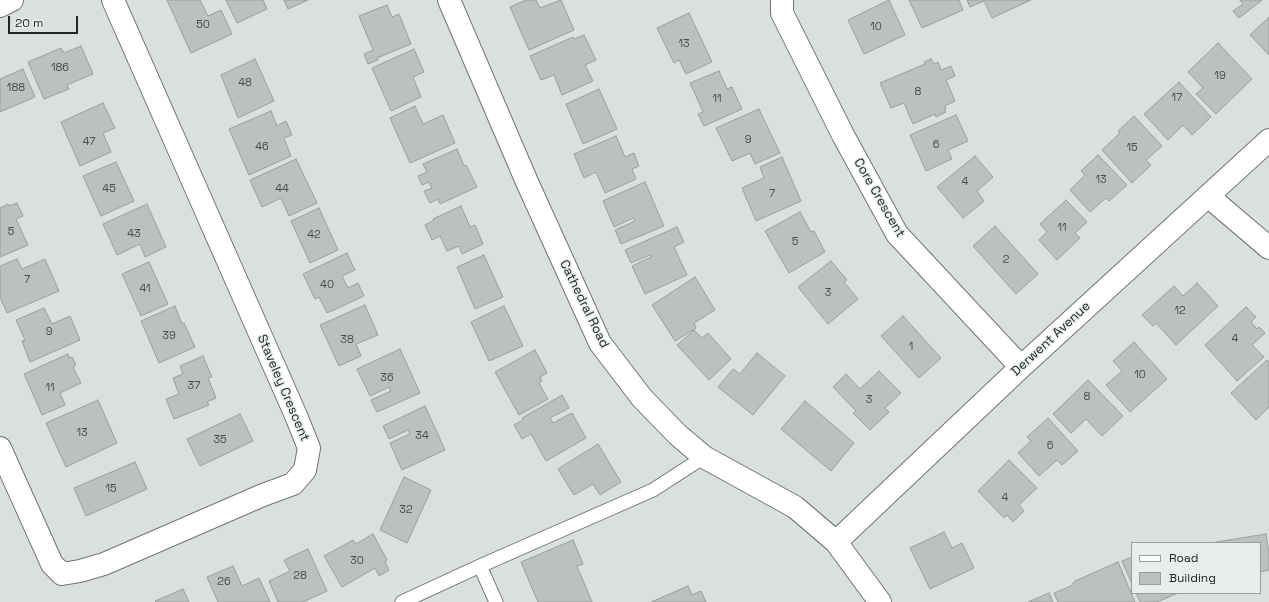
<!DOCTYPE html>
<html>
<head>
<meta charset="utf-8">
<style>
	body { margin:0 }
	#map { position:relative; width:1269px; height:602px; overflow:hidden; background:#dbe0de; font-family:"Space Grotesk",sans-serif }
	canvas { display:block }
	.legend { position:absolute; left:1131px; top:542px; width:130px; height:52px; box-sizing:border-box; background:#e8eeeb; border:1px solid #999e9b; margin:0; padding:5px 7px; list-style:none; font-size:12px; color:#232524 }
	.legend li { display:flex; align-items:center; gap:8px; height:20px }
	.legend b { width:20px; border:1px solid #999e9b }
	.scale { position:absolute; left:8px; top:16px; width:70px; height:18px; box-sizing:border-box; border:2px solid #232524; border-top:0; padding-left:5px; font-size:12px; line-height:14px; white-space:nowrap; color:#232524; -webkit-text-stroke:3px #e8eeeb; paint-order:stroke }
</style>
</head>
<body>
<div id="map">
<canvas width="1269" height="602"></canvas>
<ul class="legend">
<li><b style="height:5px;background:#fff"></b>Road</li>
<li><b style="height:11px;background:#bcc1bf"></b>Building</li>
</ul>
<div class="scale">20 m</div>
</div>
<script>
const context = document.querySelector('canvas').getContext('2d');
context.lineJoin = 'round';
function fillPath(path, color) { context.fillStyle = color; context.fill(path, 'evenodd'); }
const poly = rows => new Path2D(rows.map(r => 'M' + r).join(''));
function strokePath(path, color, width, dash) { context.strokeStyle = color; context.lineWidth = width; context.lineCap = dash ? 'butt' : 'round'; context.setLineDash(dash || []); context.stroke(path); }
function drawText(font, color, halo, rows, align = 'center') {
  context.font = font + ' "Space Grotesk",sans-serif'; context.lineWidth = 3; context.setLineDash([]); context.textBaseline = 'middle'; context.strokeStyle = halo; context.fillStyle = color; for (const [text, x, y, turn = 0] of rows) {
    context.save(); context.translate(x, y); context.rotate((+turn || 0) * Math.PI / 180); context.textAlign = isNaN(turn) ? turn : align; if (halo) context.strokeText(text, 0, 0); context.fillText(text, 0, 0); context.restore();
  }
}
const building = poly([
	[167,0,200,0,208,16,221,10,232,34,191,53,167,0],
	[226,0,263,0,267,9,237,23,226,0],
	[284,0,308,0,288,9,284,0],
	[526,0,536,0,540,8,561,0,574,30,529,50,510,7,526,0],
	[889,0,905,35,864,54,848,20,889,0],
	[909,0,959,0,963,10,922,28,909,0],
	[967,0,1031,0,992,18,984,1,970,7,967,0],
	[1240,0,1262,0,1239,18,1233,11,1243,4,1240,0],
	[387,5,392,17,399,14,411,44,377,58,378,60,368,64,364,54,373,50,359,16,387,5],
	[689,13,712,62,686,74,679,60,674,63,657,28,689,13],
	[1269,17,1269,55,1250,35,1269,17],
	[584,35,596,60,585,65,593,81,562,95,554,75,541,80,530,56,573,37,574,39,584,35],
	[1218,43,1252,79,1216,114,1196,94,1203,88,1188,72,1218,43],
	[81,46,93,74,67,85,69,89,44,99,28,62,61,48,64,53,81,46],
	[414,49,424,72,413,77,421,97,391,111,372,68,414,49],
	[255,59,274,101,238,118,221,75,255,59],
	[931,59,934,64,938,62,941,70,951,66,955,76,946,80,955,101,945,106,946,109,944,110,946,112,936,117,935,114,913,124,904,103,891,108,880,83,925,64,924,62,931,59],
	[23,69,35,97,0,112,0,79,23,69],
	[719,71,727,89,732,87,742,109,704,126,698,114,703,112,690,83,719,71],
	[1179,82,1211,117,1192,135,1183,125,1168,140,1144,114,1179,82],
	[599,89,617,129,583,144,566,104,599,89],
	[103,103,115,128,103,133,111,152,80,166,61,122,103,103],
	[415,106,423,124,443,115,455,143,410,163,390,118,415,106],
	[759,109,780,153,755,164,750,153,732,161,716,128,759,109],
	[271,111,277,126,286,121,292,135,284,138,291,156,249,175,229,129,271,111],
	[956,115,968,141,948,150,952,159,926,171,910,135,956,115],
	[1134,116,1162,146,1146,160,1151,165,1132,183,1102,150,1120,133,1118,131,1134,116],
	[616,136,625,157,634,153,639,166,632,169,636,179,605,193,596,172,584,178,574,154,616,136],
	[457,149,464,166,466,165,477,187,440,204,438,199,430,203,424,191,432,188,429,182,422,185,418,176,427,172,423,164,457,149],
	[1098,155,1127,185,1109,201,1106,198,1090,212,1070,190,1085,175,1081,171,1098,155],
	[975,156,993,177,977,191,984,201,963,218,937,187,975,156],
	[782,157,801,201,756,221,742,188,764,178,760,167,782,157],
	[296,159,317,203,289,216,281,198,262,207,250,180,296,159],
	[116,162,134,201,101,216,83,176,116,162],
	[645,182,664,226,621,244,615,230,635,221,633,218,614,227,603,201,645,182],
	[1066,200,1087,222,1075,233,1080,238,1057,260,1039,240,1047,232,1040,224,1066,200],
	[17,203,23,216,16,219,28,245,0,257,0,208,8,204,9,206,17,203],
	[147,204,166,247,145,257,140,244,117,255,103,224,147,204],
	[461,206,470,227,475,225,483,244,462,254,459,246,447,251,440,236,432,240,425,225,434,220,433,219,461,206],
	[319,208,338,250,310,263,291,221,319,208],
	[800,212,811,232,814,231,825,252,789,273,765,231,800,212],
	[995,226,1038,274,1016,294,973,246,995,226],
	[677,227,684,242,674,247,687,275,645,294,632,266,651,257,650,255,631,263,625,250,677,227],
	[347,253,355,270,342,276,348,288,358,283,364,296,327,313,319,297,315,299,303,274,347,253],
	[484,255,503,297,475,309,457,267,484,255],
	[17,259,22,269,45,259,59,291,7,313,0,297,0,266,17,259],
	[831,261,847,280,844,282,858,299,828,324,798,287,831,261],
	[149,262,168,304,141,316,122,274,149,262],
	[695,277,715,310,694,323,696,328,675,341,652,305,695,277],
	[1197,283,1218,306,1176,345,1156,323,1153,326,1142,315,1174,286,1183,296,1197,283],
	[365,305,378,335,356,344,361,356,339,366,320,325,365,305],
	[175,306,182,324,184,323,195,347,159,363,141,321,175,306],
	[504,306,523,346,489,361,471,322,504,306],
	[1246,307,1256,317,1251,322,1257,329,1259,327,1265,333,1252,345,1264,357,1237,381,1205,345,1246,307],
	[44,308,52,324,70,316,80,340,30,362,22,341,25,340,16,320,44,308],
	[903,316,941,358,919,378,881,336,903,316],
	[694,330,702,338,708,333,731,359,709,380,677,345,694,330],
	[1134,342,1167,379,1130,412,1106,385,1122,371,1113,361,1134,342],
	[400,349,420,393,377,412,371,400,391,391,389,387,370,396,357,369,400,349],
	[535,350,547,373,540,377,542,381,539,383,548,399,519,415,495,372,535,350],
	[757,353,785,376,753,415,718,387,733,369,740,374,757,353],
	[68,354,69,358,72,357,76,365,73,367,81,383,60,393,65,405,42,415,24,374,68,354],
	[203,356,212,377,208,378,216,398,207,402,209,405,174,419,166,399,179,394,173,378,183,374,180,366,203,356],
	[1267,360,1269,362,1269,407,1256,420,1231,393,1267,360],
	[879,371,901,393,885,408,889,412,870,430,853,413,856,411,833,387,846,374,860,389,879,371],
	[1088,380,1123,416,1102,436,1086,419,1071,433,1053,414,1088,380],
	[562,395,569,408,550,418,553,423,572,413,586,438,546,461,531,434,522,439,514,425,523,420,522,418,562,395],
	[98,400,117,443,66,467,46,423,98,400],
	[805,401,854,443,831,471,781,429,805,401],
	[425,406,445,450,402,470,390,443,410,434,408,430,389,439,383,426,425,406],
	[240,414,253,441,200,466,187,439,240,414],
	[1048,418,1078,451,1062,465,1057,460,1039,476,1018,453,1031,441,1027,437,1048,418],
	[598,444,621,482,600,495,593,484,574,495,558,469,598,444],
	[1009,460,1037,488,1019,505,1024,511,1013,522,1007,515,1004,518,978,491,1009,460],
	[135,462,147,489,86,516,74,488,135,462],
	[404,477,431,490,407,543,380,530,404,477],
	[944,532,952,548,962,543,974,568,930,589,910,548,944,532],
	[373,534,387,560,385,562,389,570,379,576,375,568,342,587,324,556,353,540,356,544,373,534],
	[1266,534,1269,554,1269,570,1260,572,1260,543,1210,543,1266,534],
	[573,540,583,564,577,566,592,602,538,602,521,562,573,540],
	[308,549,327,591,303,602,278,602,269,581,290,571,284,560,308,549],
	[1132,557,1132,584,1122,561,1132,557],
	[1118,562,1135,602,1058,602,1054,593,1071,586,1075,581,1118,562],
	[233,566,242,586,259,578,270,602,218,602,207,577,233,566],
	[688,586,692,595,701,591,706,602,651,602,688,586],
	[183,589,189,602,156,602,155,601,183,589],
	[1049,593,1053,602,1028,602,1049,593],
	[1136,593,1178,593,1157,602,1140,602,1136,593]
]);
fillPath(building, '#bcc1bf');
strokePath(building, '#999e9b', 1);
const service = poly([
	[480,566,496,602],
	[402,602,480,566,653,490,704,457]
]);
const minor = poly([
	[449,0,527,182,600,343,642,398,678,435,704,457,795,507,836,542,880,602],
	[782,0,782,13,843,135,897,234,1021,367],
	[1208,196,1269,248],
	[0,448,52,564,62,574,80,571,104,564,263,495,293,484,305,470,309,448,297,418,113,0],
	[836,542,1021,367,1269,140]
]);
const tertiary = poly([
	[0,6,12,0]
]);
strokePath(service, '#707572', 15);
strokePath(minor, '#707572', 24);
strokePath(tertiary, '#707572', 24);
strokePath(service, '#fff', 13);
strokePath(minor, '#fff', 22);
strokePath(tertiary, '#fff', 22);
drawText('11px', '#494c4b', null, [
	["50",203,25],
	["10",876,27],
	["13",684,44],
	["186",60,68],
	["19",1220,76],
	["48",245,83],
	["188",16,88],
	["8",918,92],
	["17",1177,98],
	["11",717,99],
	["9",748,140],
	["47",89,142],
	["6",936,145],
	["46",262,147],
	["15",1132,148],
	["13",1101,180],
	["4",965,182],
	["45",109,189],
	["44",282,189],
	["7",772,194],
	["11",1062,228],
	["5",11,232],
	["43",134,234],
	["42",314,235],
	["5",795,242],
	["2",1006,260],
	["7",27,280],
	["40",327,285],
	["41",145,289],
	["3",828,293],
	["12",1180,311],
	["9",49,332],
	["39",169,336],
	["4",1235,339],
	["38",347,340],
	["1",911,347],
	["10",1140,375],
	["36",387,378],
	["37",194,386],
	["11",50,388],
	["8",1087,397],
	["3",869,400],
	["13",82,433],
	["34",422,436],
	["35",220,440],
	["6",1050,446],
	["15",111,489],
	["4",1005,498],
	["32",406,510],
	["30",357,561],
	["28",300,576],
	["26",224,582]
]);
drawText('13px', '#232524', '#e8eeeb', [
	["Core Crescent",879,198,60],
	["Cathedral Road",584,304,64],
	["Derwent Avenue",1051,339,-43],
	["Staveley Crescent",283,388,67]
]);
</script>
</body>
</html>
